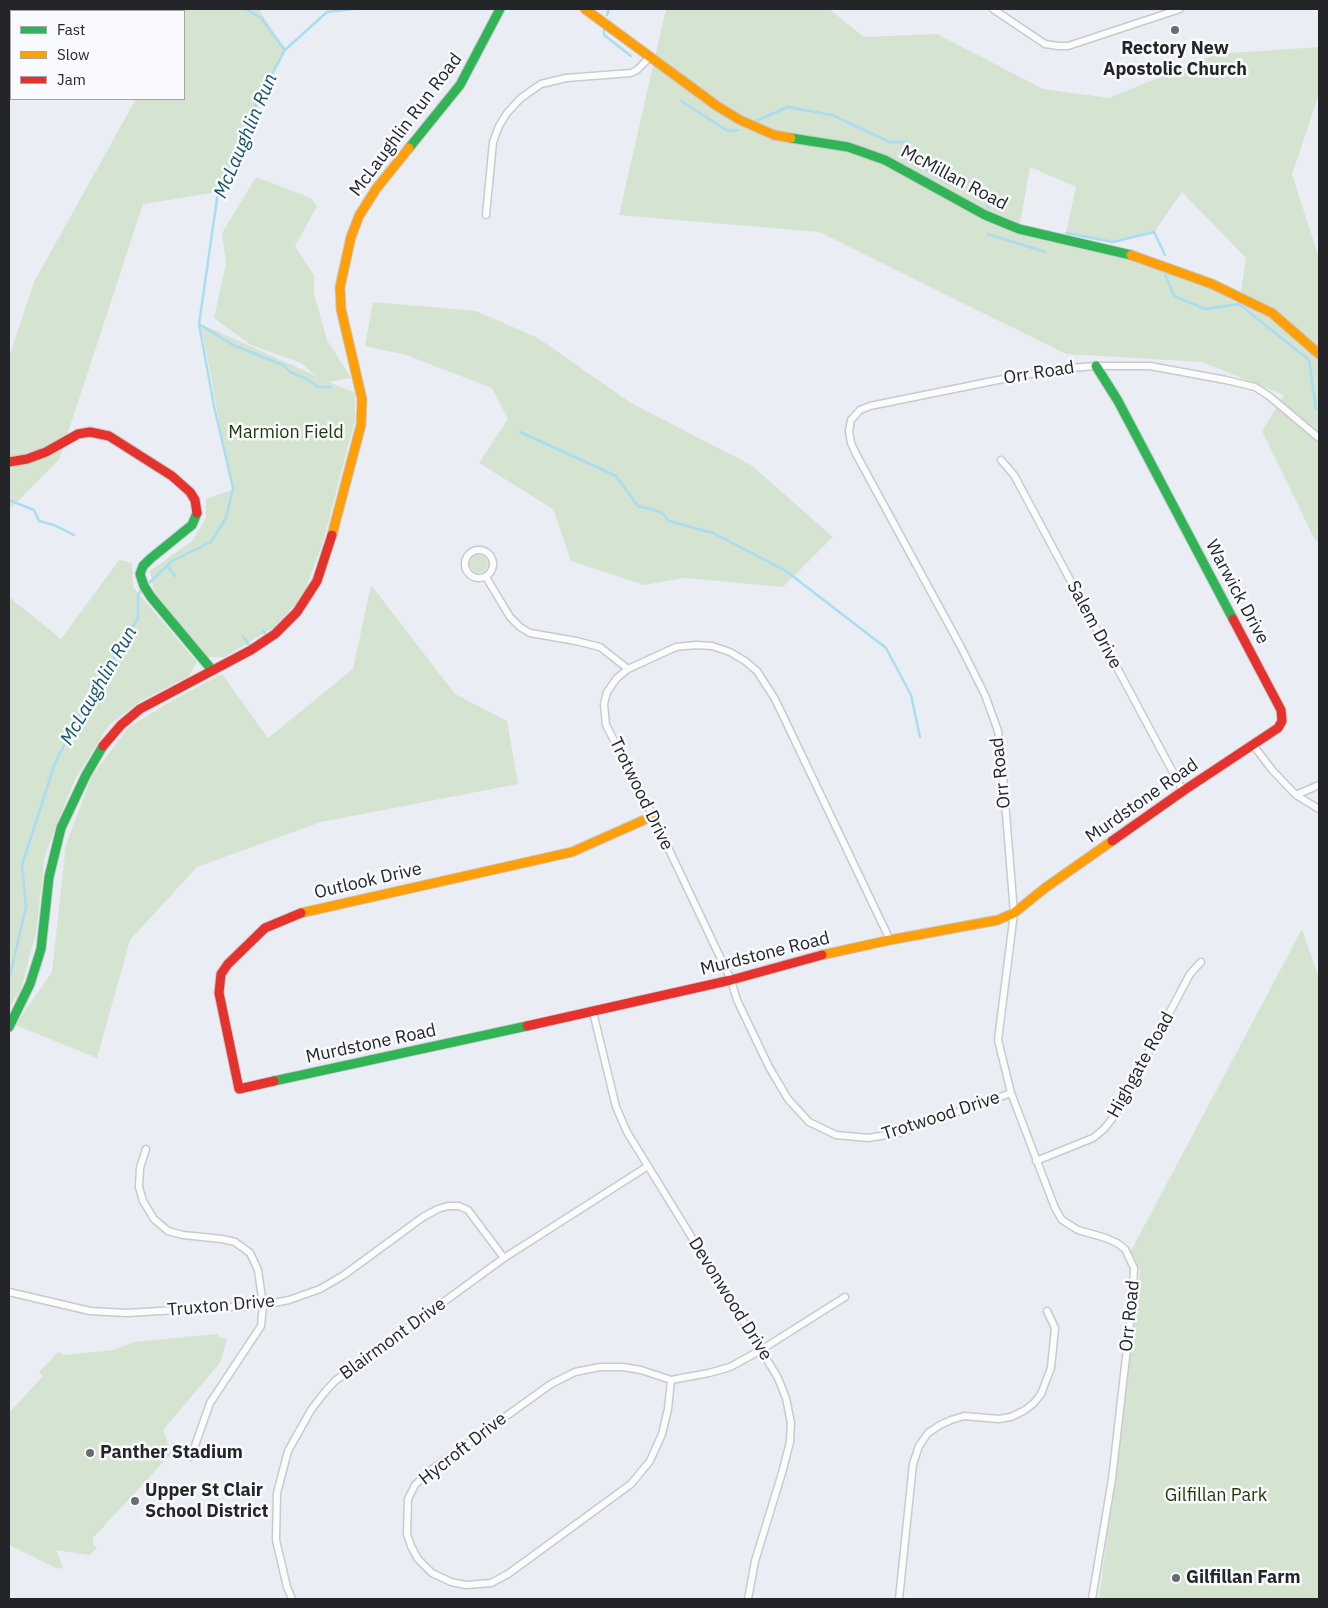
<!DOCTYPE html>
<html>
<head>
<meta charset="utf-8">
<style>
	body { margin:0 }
	#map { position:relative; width:1328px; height:1608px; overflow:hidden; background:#eaeef4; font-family:"IBM Plex Sans",sans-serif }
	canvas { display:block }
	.frame { position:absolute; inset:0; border:10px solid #232529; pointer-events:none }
	.legend { position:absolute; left:10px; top:10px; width:175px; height:90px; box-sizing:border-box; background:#f8fafe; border:1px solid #a3a5a9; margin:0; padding:6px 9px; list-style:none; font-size:15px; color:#232529 }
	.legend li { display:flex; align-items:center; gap:10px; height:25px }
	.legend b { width:25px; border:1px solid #a3a5a9 }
</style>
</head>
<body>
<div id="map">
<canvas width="1328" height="1608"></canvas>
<div class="frame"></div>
<ul class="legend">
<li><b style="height:6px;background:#30b455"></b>Fast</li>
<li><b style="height:6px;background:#ff9f0a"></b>Slow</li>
<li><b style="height:6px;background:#e5322d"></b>Jam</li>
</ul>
</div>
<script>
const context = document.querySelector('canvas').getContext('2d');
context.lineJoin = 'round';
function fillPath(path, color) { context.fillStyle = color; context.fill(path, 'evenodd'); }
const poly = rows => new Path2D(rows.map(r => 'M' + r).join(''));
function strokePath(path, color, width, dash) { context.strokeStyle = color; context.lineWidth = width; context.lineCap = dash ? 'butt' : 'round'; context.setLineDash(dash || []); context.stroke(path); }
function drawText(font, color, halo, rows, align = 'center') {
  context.font = font + ' "IBM Plex Sans",sans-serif'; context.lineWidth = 5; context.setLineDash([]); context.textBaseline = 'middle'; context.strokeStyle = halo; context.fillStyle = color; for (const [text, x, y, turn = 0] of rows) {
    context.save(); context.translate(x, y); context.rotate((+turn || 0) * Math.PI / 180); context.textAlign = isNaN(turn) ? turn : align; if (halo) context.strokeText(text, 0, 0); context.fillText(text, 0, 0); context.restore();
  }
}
fillPath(poly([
	[121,9,259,9,285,50,218,192,143,204,59,460,9,510,9,357,34,282,136,99,184,99,184,11,123,11],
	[666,9,829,9,864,37,937,34,1043,89,1109,98,1216,54,1319,47,1319,94,1292,174,1319,258,1319,543,1315,540,1262,431,1284,395,1202,362,1066,354,819,232,619,215],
	[1030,167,1076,187,1066,233,1113,242,1154,232,1182,192,1246,258,1239,304,1185,274,1019,229],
	[256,177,311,198,317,206,295,246,314,275,314,294,327,340,351,378,329,382,355,393,355,420,323,542,303,596,274,627,225,657,208,657,155,597,150,571,192,541,206,518,206,499,232,490,201,324,316,376,301,363,251,345,214,318,226,263,222,233],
	[373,302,476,311,538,338,631,403,751,465,833,537,783,587,685,578,644,585,571,561,553,509,479,463,508,419,492,388,406,355,365,346],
	'470 564a9 9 0 1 1 18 0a9 9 0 1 1-18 0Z',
	[119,560,132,563,133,587,197,662,189,676,139,702,109,725,75,779,45,855,36,933,21,989,9,1008,9,597,61,639],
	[371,585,455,694,507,721,518,784,321,822,197,867,130,940,97,1058,15,1025,52,972,66,844,92,776,128,728,166,704,222,674,268,738,353,669],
	[1302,929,1319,978,1319,1599,1099,1599,1140,1270,1131,1251],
	[217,1334,220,1337,227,1339,220,1363,163,1430,172,1455,168,1457,93,1538,93,1544,97,1548,93,1552,89,1555,56,1550,63,1567,58,1569,9,1545,9,1413,43,1376,39,1372,58,1352,65,1355,113,1350,134,1342]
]), '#d5e3d1');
strokePath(poly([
	[246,9,261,18,285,50],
	[607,15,609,9],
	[604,29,604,35,631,56],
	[681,101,728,131,738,130],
	[753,122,788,107,832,115,890,142,907,142,921,166,950,185,967,181,981,188,988,208],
	[1066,233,1113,242,1154,232,1165,255],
	[988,234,1045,252],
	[1165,274,1174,296,1205,309,1239,304,1309,360,1316,408,1319,411],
	[199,324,233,345,283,365,290,372,307,379,318,387,331,387],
	[520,432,616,476,638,506,661,512,669,521,713,533,786,571,886,648,911,695,920,737],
	[9,500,34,510,39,521,54,525,74,535],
	[167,566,175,576],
	[147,585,172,561,211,542,226,518,233,488,214,406,199,324,218,192,256,104,285,50,327,12,354,9],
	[262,630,266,634],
	[243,636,249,645],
	[9,980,26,907,22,865,55,763,80,714,138,618,138,594,143,589]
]), '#a8ddf2', 2.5);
const street = poly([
	[993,9,1045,44,1058,46,1068,46,1180,9],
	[9,23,11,24],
	[486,215,493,142,499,126,507,113,521,98,541,84,566,78,631,73,637,70,650,57],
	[1001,460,1014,475,1183,791],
	'465 564a14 14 0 1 1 28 0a14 14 0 1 1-28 0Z',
	[486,577,510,617,520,627,530,633,576,641,600,647,628,669],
	[1253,745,1273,771,1296,795,1319,809],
	[1296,795,1319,785],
	[890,940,775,699,757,671,745,661,730,652,712,646,696,645,676,647,628,669,617,678,607,692,604,704,606,725,653,816,731,980,737,1000,769,1067,788,1099,809,1122,836,1135,868,1138,899,1133,1011,1093],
	[593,1012,616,1107,627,1132,761,1350,778,1378,786,1398,791,1423,790,1442,782,1473,755,1561,748,1599],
	[146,1149,140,1168,139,1187,143,1201,154,1219,168,1231,183,1235,222,1239,235,1242,250,1253,258,1270,263,1305,261,1326,210,1403,191,1457],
	[1036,1161,1093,1138,1104,1129,1115,1115,1190,974,1201,962],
	[9,1292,90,1311,126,1313,263,1305,289,1300,320,1289,344,1275,423,1217,438,1209,448,1206,459,1206,468,1210,504,1258],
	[600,1367,623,1367,641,1370,671,1380,668,1409,662,1434,650,1461,631,1484,508,1574,491,1583,466,1585,451,1582,432,1573,418,1559,411,1546,407,1534,408,1499,415,1485,427,1473,551,1384,575,1372,600,1367],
	[671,1380,709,1373,730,1367,761,1350,845,1297],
	[292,1599,287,1587,276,1540,277,1493,288,1451,311,1410,324,1393,335,1381,504,1258,648,1166],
	[899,1599,913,1464,919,1446,928,1433,940,1425,951,1420,964,1416,999,1419,1011,1417,1025,1410,1034,1403,1041,1394,1051,1368,1055,1328,1047,1311],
	[1092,1599,1112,1479,1132,1305,1134,1268,1125,1249,1117,1243,1106,1238,1078,1230,1062,1220,1055,1208,1011,1093,998,1040,1014,913,1003,776,998,731,985,695,961,647,856,454,851,443,849,431,851,420,860,410,870,406,998,380,1056,369,1096,366,1150,366,1226,380,1255,387,1269,396,1319,438]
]);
const fast = poly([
	[791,138,848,147,885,160,985,215,1019,229,1131,255],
	[409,148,460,85,500,9],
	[1096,366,1118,401,1233,619],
	[197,513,192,525,150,559,143,566,140,574,144,586,151,597,212,670],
	[9,1027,30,984,41,949,49,877,61,828,86,775,103,746],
	[274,1081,527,1026]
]);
const slow = poly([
	[585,9,717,106,740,120,774,135,791,138],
	[1131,255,1212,284,1272,313,1319,354],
	[332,535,361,425,362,399,341,309,340,287,351,237,359,216,376,189,409,148],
	[301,913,572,852,653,816],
	[822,955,890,940,998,920,1014,913,1045,888,1112,841]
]);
const jam = poly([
	[9,462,27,459,46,452,78,434,90,432,109,436,172,476,190,492,195,500,197,513],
	[103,746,121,725,140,709,251,650,275,634,297,612,317,581,332,535],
	[1112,841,1183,791,1278,728,1282,721,1281,710,1233,619],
	[527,1026,731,980,822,955],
	[274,1081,239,1089,219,993,221,974,228,964,265,928,301,913]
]);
strokePath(street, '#c7cacf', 9);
strokePath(fast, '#c7cacf', 11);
strokePath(slow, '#c7cacf', 11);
strokePath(jam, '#c7cacf', 11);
strokePath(street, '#fcfcfd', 6);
strokePath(fast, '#30b455', 9);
strokePath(slow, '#ff9f0a', 9);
strokePath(jam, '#e5322d', 9);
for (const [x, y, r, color] of [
	[1175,30,5,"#696b70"],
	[90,1453,5,"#696b70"],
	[135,1501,5,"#696b70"],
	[1176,1578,5,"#696b70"]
]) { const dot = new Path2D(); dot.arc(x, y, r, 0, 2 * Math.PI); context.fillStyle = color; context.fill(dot); strokePath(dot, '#f8fafe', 2); }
drawText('bold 18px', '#232529', '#f8fafe', [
	["Rectory New",1175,49,"center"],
	["Apostolic Church",1175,70,"center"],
	["Panther Stadium",100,1453],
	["Upper St Clair",145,1491],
	["School District",145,1512],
	["Gilfillan Farm",1186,1578]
], 'left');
drawText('18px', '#232529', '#f8fafe', [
	["McLaughlin Run Road",406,125,-53],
	["McMillan Road",954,178,28],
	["Orr Road",1039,373,-9],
	["Warwick Drive",1237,592,62],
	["Salem Drive",1094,625,62],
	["Orr Road",1001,773,-96],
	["Trotwood Drive",641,794,64],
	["Murdstone Road",1142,801,-35],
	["Outlook Drive",368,881,-13],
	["Murdstone Road",765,954,-14],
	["Murdstone Road",371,1044,-12],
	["Highgate Road",1141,1065,-61],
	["Trotwood Drive",941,1116,-18],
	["Devonwood Drive",730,1299,58],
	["Truxton Drive",221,1306,-5],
	["Orr Road",1130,1316,-84],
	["Blairmont Drive",393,1339,-36],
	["Hycroft Drive",463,1449,-38]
]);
drawText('18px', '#1d3800', '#f8fafe', [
	["Marmion Field",286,433],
	["Gilfillan Park",1216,1496]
]);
drawText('italic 19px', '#145265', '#f8fafe', [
	["McLaughlin Run",246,136,-67],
	["McLaughlin Run",99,686,-60]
]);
</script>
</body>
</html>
